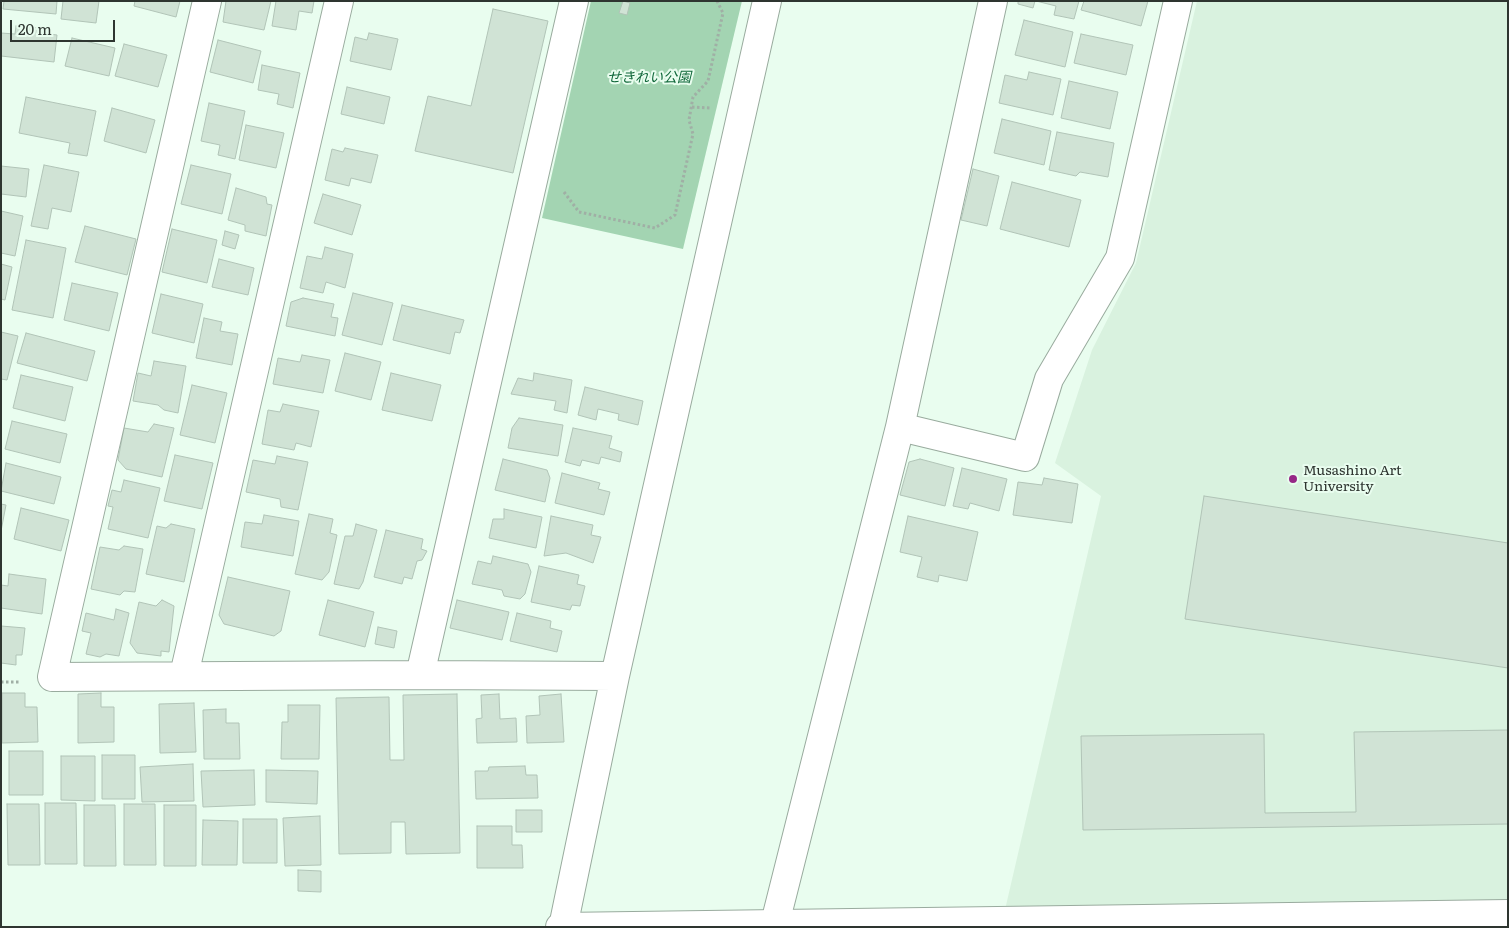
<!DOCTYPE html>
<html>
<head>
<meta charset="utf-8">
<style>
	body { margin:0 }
	#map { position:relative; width:1509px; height:928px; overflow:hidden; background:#e9fdef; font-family:Literata,serif }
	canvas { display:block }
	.frame { position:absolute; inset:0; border:2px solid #2e3530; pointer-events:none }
	.scale { position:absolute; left:10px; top:20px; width:105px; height:22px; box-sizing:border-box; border:2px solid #2e3530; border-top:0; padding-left:6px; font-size:15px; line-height:18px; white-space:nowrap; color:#2e3530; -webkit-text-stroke:4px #e9fdef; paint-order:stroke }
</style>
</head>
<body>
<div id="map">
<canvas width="1509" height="928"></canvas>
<div class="frame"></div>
<div class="scale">20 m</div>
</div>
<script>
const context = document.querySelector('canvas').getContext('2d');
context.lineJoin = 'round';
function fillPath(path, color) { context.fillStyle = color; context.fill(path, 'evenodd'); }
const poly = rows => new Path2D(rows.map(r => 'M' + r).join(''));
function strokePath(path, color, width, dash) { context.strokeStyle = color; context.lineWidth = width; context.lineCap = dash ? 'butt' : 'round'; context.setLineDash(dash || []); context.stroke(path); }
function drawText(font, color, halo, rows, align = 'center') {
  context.font = font + ' Literata,"Noto Sans JP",serif'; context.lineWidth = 4; context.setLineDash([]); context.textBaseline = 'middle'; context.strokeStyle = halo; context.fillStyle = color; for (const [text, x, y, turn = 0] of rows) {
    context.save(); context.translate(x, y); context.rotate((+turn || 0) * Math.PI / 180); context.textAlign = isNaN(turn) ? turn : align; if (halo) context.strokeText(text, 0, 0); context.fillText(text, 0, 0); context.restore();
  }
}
fillPath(poly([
	[1197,1,1508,1,1508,927,1001,927,1101,496,1055,463,1092,350,1136,263]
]), '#d9f2df');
fillPath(poly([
	[591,1,742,1,683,249,542,218]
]), '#a3d4b2');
const building = poly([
	[4,1,57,1,56,14,3,9,4,1],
	[63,1,99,1,96,23,61,19,63,1],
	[135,1,180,1,176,17,134,6,135,1],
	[226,1,271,1,264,30,223,22,226,1],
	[276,1,314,1,312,13,299,11,296,30,272,26,276,1],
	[623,1,630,3,627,15,619,13,623,1],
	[1018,1,1035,1,1033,8,1018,4,1018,1],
	[1036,1,1079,1,1074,19,1054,15,1056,6,1036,1],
	[1084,1,1148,1,1141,26,1081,10,1084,1],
	[493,9,548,21,513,173,415,151,428,96,471,106,493,9],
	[1024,20,1073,32,1065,67,1015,55,1024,20],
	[16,26,41,28,43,33,57,35,54,62,1,56,1,33,15,34,16,26],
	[369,33,398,39,391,70,350,61,355,37,367,40,369,33],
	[1081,34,1133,45,1126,75,1074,63,1081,34],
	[72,38,115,48,109,76,65,66,72,38],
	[218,40,261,51,253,83,210,72,218,40],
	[124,44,167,55,158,87,115,76,124,44],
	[262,65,300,73,293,108,277,104,279,94,258,90,262,65],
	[1029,72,1061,79,1053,115,999,103,1005,75,1027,80,1029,72],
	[1069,81,1118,92,1110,129,1061,118,1069,81],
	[347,87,390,97,384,124,341,114,347,87],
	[26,97,96,111,87,156,68,153,70,143,19,133,26,97],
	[209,103,245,111,235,159,218,155,220,145,201,141,209,103],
	[112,108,155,120,146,153,104,141,112,108],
	[1002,119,1051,131,1044,165,994,153,1002,119],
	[246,125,284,133,276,168,239,160,246,125],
	[1057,132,1114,143,1108,177,1080,172,1076,176,1049,170,1057,132],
	[345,148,378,155,371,183,351,178,349,186,325,180,332,149,343,152,345,148],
	[44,165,79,172,71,212,52,208,48,229,31,226,44,165],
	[191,165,231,174,222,214,181,204,191,165],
	[1,166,29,169,26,197,1,194,1,166],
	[973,169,999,176,987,226,961,220,973,169],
	[1012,182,1081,200,1069,247,1000,229,1012,182],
	[236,188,266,197,267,204,272,205,266,236,245,231,245,225,228,220,236,188],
	[323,194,361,205,352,235,314,223,323,194],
	[1,211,23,216,15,256,1,253,1,211],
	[85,226,136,239,127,275,75,262,85,226],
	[172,229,217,240,207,283,162,272,172,229],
	[225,231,239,235,235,249,222,245,225,231],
	[26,240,66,248,53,318,12,310,26,240],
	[325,247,353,254,345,288,326,282,323,293,300,288,307,256,322,259,325,247],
	[219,259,254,268,248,295,212,287,219,259],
	[1,264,12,267,5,300,1,299,1,264],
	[72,283,118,293,109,331,64,320,72,283],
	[353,293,393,303,382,345,342,335,353,293],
	[161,294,203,304,194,343,152,333,161,294],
	[303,298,334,304,331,317,338,318,335,336,286,326,291,302,303,298],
	[402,305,464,320,460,333,455,332,450,354,393,340,402,305],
	[204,318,222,322,220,331,238,334,232,365,196,358,204,318],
	[1,332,18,336,7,380,1,379,1,332],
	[26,333,95,351,87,381,17,363,26,333],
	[345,353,381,362,371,400,335,391,345,353],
	[302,355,330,360,323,393,273,384,278,358,300,362,302,355],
	[154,361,186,366,178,413,164,410,158,405,133,401,138,373,151,376,154,361],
	[391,373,441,385,432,421,382,410,391,373],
	[534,373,572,380,567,413,554,410,556,401,511,394,518,378,533,381,534,373],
	[21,375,73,387,65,421,13,408,21,375],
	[192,385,227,393,215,443,180,435,192,385],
	[585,387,643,401,638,425,618,420,619,414,598,409,596,420,578,415,585,387],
	[283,404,319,411,311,447,296,443,294,450,262,444,268,410,280,412,283,404],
	[519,418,563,425,558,456,508,448,512,428,519,418],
	[12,421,67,434,60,463,5,449,12,421],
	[154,424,174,428,162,477,126,469,118,460,124,428,148,432,154,424],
	[573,428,612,436,609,448,622,452,620,462,601,457,599,464,582,460,580,466,565,462,573,428],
	[175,455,213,463,202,509,164,501,175,455],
	[277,456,308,462,298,510,281,507,280,499,246,492,253,460,275,464,277,456],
	[503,459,547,470,550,478,545,502,495,490,503,459],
	[920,459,954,468,945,506,900,495,909,462,920,459],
	[6,463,61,477,54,504,1,491,6,463],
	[962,468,1007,479,999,511,970,503,968,509,953,506,962,468],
	[562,473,600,483,598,489,610,492,604,515,555,503,562,473],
	[1044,478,1078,484,1072,523,1013,515,1018,482,1042,485,1044,478],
	[124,480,160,488,148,538,108,529,113,507,108,506,112,490,121,492,124,480],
	[1204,496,1508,543,1508,668,1185,619,1204,496],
	[1,504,6,505,1,531,1,504],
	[21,508,69,520,61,551,14,539,21,508],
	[504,509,542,517,536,548,489,538,493,519,504,519,504,509],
	[309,514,333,519,330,533,337,535,329,572,322,580,295,574,309,514],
	[264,515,299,521,293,556,241,547,245,522,262,524,264,515],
	[551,516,593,525,591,535,601,537,593,563,566,553,544,556,551,516],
	[908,516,978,532,967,581,939,575,938,582,917,577,922,557,900,552,908,516],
	[171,524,195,529,184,582,146,574,157,526,166,528,171,524],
	[356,524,377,530,363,582,359,589,334,584,345,536,353,536,356,524],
	[386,530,423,539,421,549,427,551,422,560,417,561,412,579,404,577,402,584,374,577,386,530],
	[124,546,143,549,135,592,124,591,120,595,91,589,100,547,119,550,124,546],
	[493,556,528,564,531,572,525,594,520,599,504,596,502,590,472,584,478,561,491,564,493,556],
	[539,566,579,575,577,584,585,586,580,606,572,605,570,610,531,602,539,566],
	[9,574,46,579,42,614,1,608,1,585,8,586,9,574],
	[228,577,290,591,281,631,274,636,224,624,219,615,228,577],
	[162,600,174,606,169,652,161,651,161,656,137,653,130,643,139,602,156,606,162,600],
	[328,600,374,612,365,647,319,635,328,600],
	[457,600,509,612,502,640,450,628,457,600],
	[116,609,129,613,119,656,106,654,100,657,86,654,91,633,82,631,86,613,114,620,116,609],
	[517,613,551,621,550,628,562,631,557,652,510,641,517,613],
	[1,626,25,628,22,655,16,655,16,665,1,663,1,626],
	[378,627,397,631,394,648,375,644,378,627],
	[2,693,25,693,25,707,37,707,38,742,2,743,2,693],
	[101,693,101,707,114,707,114,742,78,743,78,694,101,693],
	[457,694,460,853,406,854,405,822,391,822,391,853,339,854,336,698,389,697,390,760,404,760,403,695,457,694],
	[499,694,500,719,516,718,517,742,477,743,476,719,482,718,481,695,499,694],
	[561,694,564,742,527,743,526,716,540,715,539,696,561,694],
	[194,703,196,752,160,753,159,704,194,703],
	[288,705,320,705,319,759,281,759,282,722,288,722,288,705],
	[226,709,226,723,239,723,240,759,204,759,203,710,226,709],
	[1508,730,1508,824,1083,830,1081,736,1264,734,1265,813,1356,812,1354,732,1508,730],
	[9,751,43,751,43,795,9,795,9,751],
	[102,755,135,755,135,799,102,799,102,755],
	[61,756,95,756,95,801,61,800,61,756],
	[193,764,194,801,142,802,140,767,193,764],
	[525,766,526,775,537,775,538,798,476,799,475,771,488,771,489,767,525,766],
	[254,770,255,805,203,807,201,771,254,770],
	[266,770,318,771,317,804,266,802,266,770],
	[45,803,76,803,77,864,45,864,45,803],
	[7,804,39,804,40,865,8,865,7,804],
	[124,804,155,804,156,865,124,865,124,804],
	[84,805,115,805,116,866,84,866,84,805],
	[164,805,196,805,196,866,164,866,164,805],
	[516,810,542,810,542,832,516,832,516,810],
	[320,816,321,865,285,866,283,818,320,816],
	[243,819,277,819,277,863,243,863,243,819],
	[203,820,238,821,237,865,202,865,203,820],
	[477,826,512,826,512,845,522,845,523,868,477,868,477,826],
	[298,870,321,871,321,892,298,891,298,870]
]);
fillPath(building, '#d0e3d5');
strokePath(building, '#b1c4b7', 1);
const minor = poly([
	[207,1,52,677,420,675,574,1],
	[900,427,1025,457,1049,379,1120,258,1178,1],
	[184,675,339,1],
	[420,675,615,676],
	[775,923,900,427,993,1],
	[563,927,615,676,767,1]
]);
const tertiary = poly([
	[560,927,1508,914]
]);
strokePath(minor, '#99ab9e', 30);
strokePath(tertiary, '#99ab9e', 30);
strokePath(poly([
	[692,107,711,108],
	[564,192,579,212,655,228,675,215,693,134,689,120,693,97,708,81,723,13,717,1],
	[1,682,21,682]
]), '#a0afa5', 3, [2.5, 2.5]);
strokePath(minor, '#fff', 28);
strokePath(tertiary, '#fff', 28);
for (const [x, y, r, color] of [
	[1293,479,5,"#962786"]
]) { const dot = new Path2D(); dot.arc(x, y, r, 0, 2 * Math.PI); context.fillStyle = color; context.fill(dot); strokePath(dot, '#e9fdef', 2); }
drawText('italic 14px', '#11683b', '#e9fdef', [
	["せきれい公園",649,78]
]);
drawText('14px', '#2e3530', '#e9fdef', [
	["Musashino Art",1303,471],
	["University",1303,487]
], 'left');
</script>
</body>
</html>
